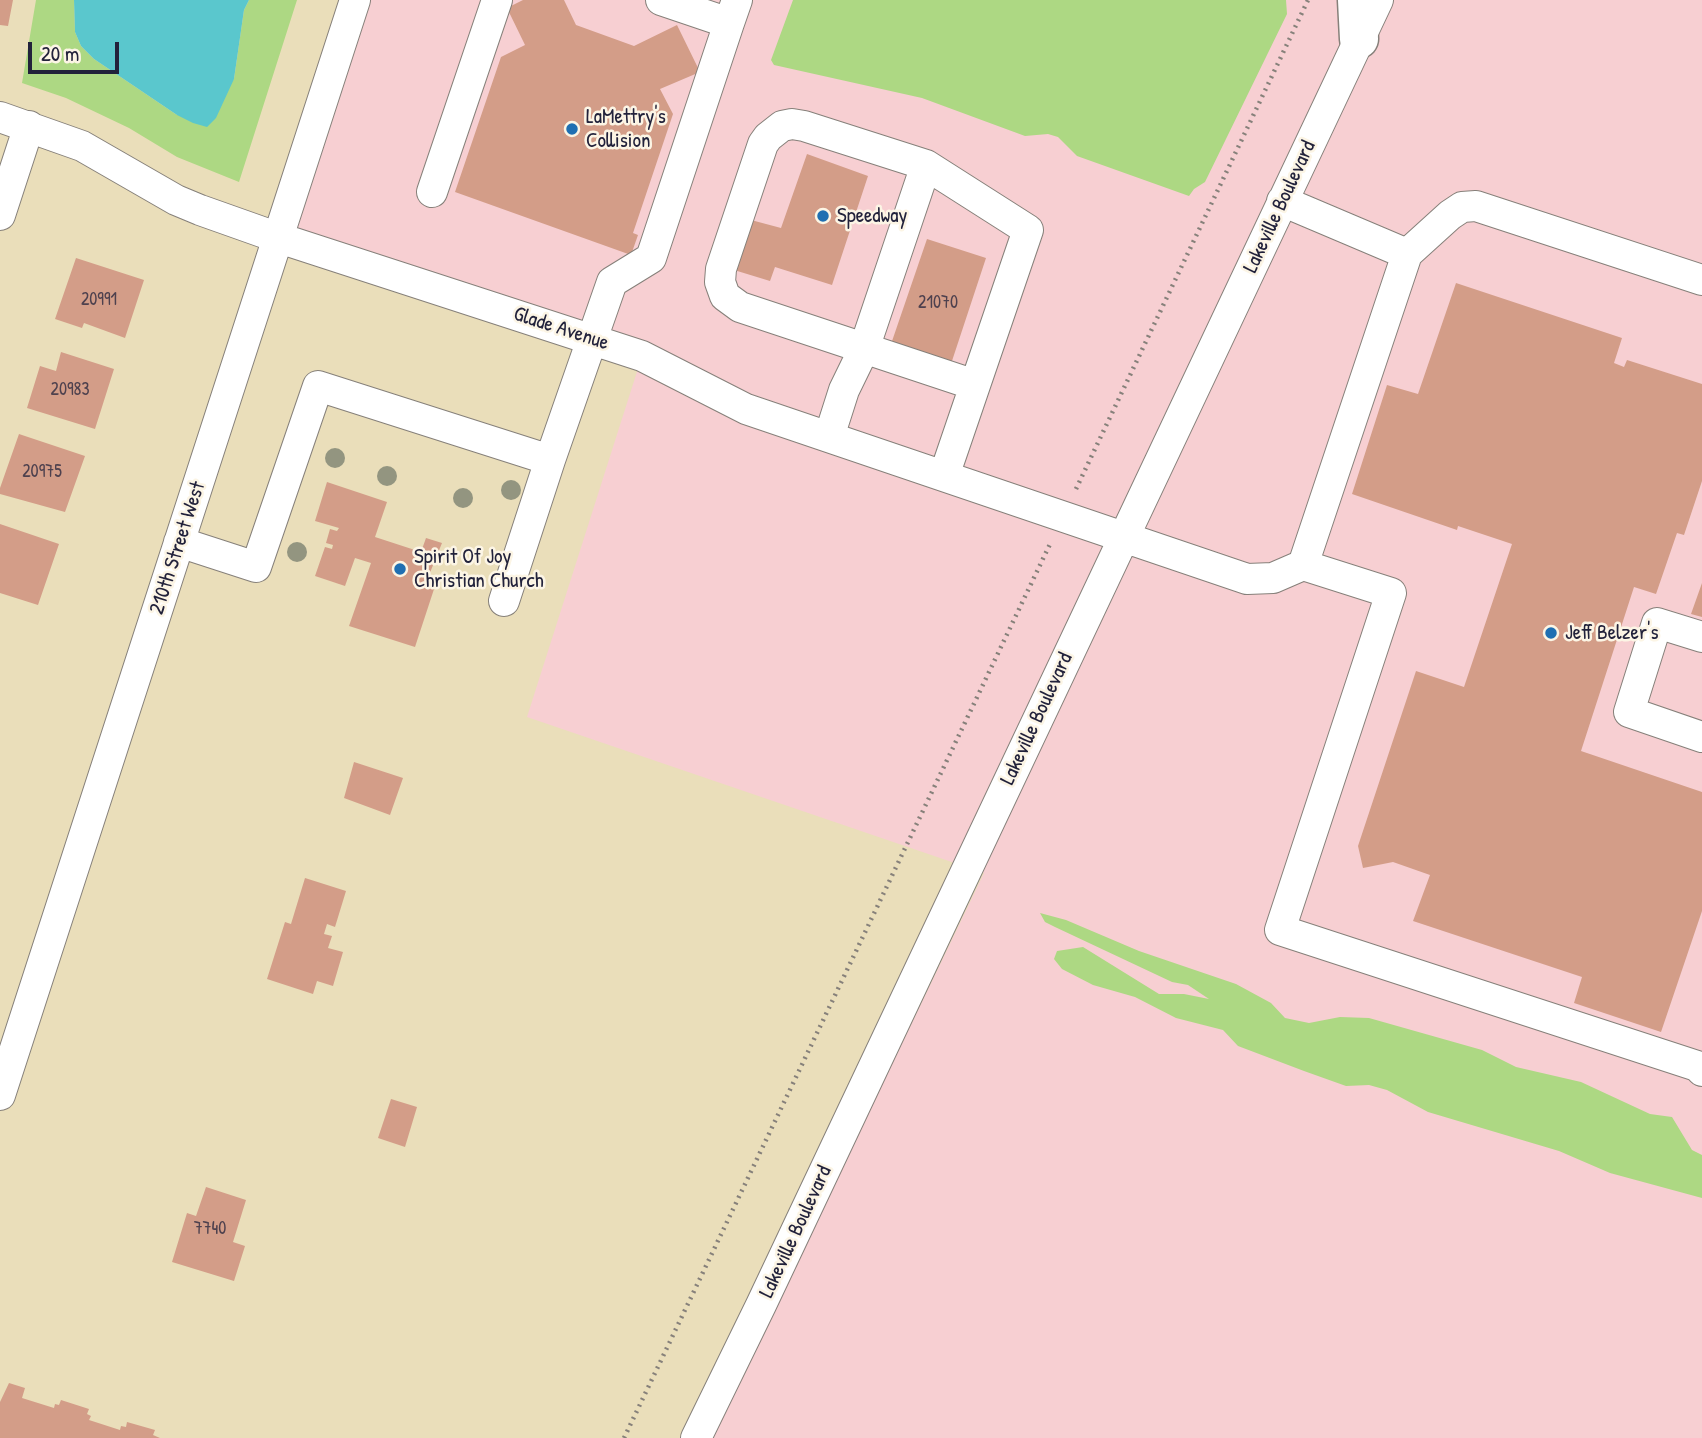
<!DOCTYPE html>
<html>
<head>
<meta charset="utf-8">
<style>
	body { margin:0 }
	#map { position:relative; width:1702px; height:1438px; overflow:hidden; background:#eadeba; font-family:"Patrick Hand",sans-serif }
	canvas { display:block }
	.scale { position:absolute; left:28px; top:42px; width:91px; height:32px; box-sizing:border-box; border:4px solid #22223b; border-top:0; padding-left:9px; font-size:21px; line-height:24px; white-space:nowrap; color:#22223b; -webkit-text-stroke:5px #fcf5e5; paint-order:stroke }
</style>
</head>
<body>
<div id="map">
<canvas width="1702" height="1438"></canvas>
<div class="scale">20 m</div>
</div>
<script>
const context = document.querySelector('canvas').getContext('2d');
context.lineJoin = 'round';
function fillPath(path, color) { context.fillStyle = color; context.fill(path, 'evenodd'); }
const poly = rows => new Path2D(rows.map(r => 'M' + r).join(''));
function strokePath(path, color, width, dash) { context.strokeStyle = color; context.lineWidth = width; context.lineCap = dash ? 'butt' : 'round'; context.setLineDash(dash || []); context.stroke(path); }
function drawText(font, color, halo, rows, align = 'center') {
  context.font = font + ' "Patrick Hand",sans-serif'; context.lineWidth = 5; context.setLineDash([]); context.textBaseline = 'middle'; context.strokeStyle = halo; context.fillStyle = color; for (const [text, x, y, turn = 0] of rows) {
    context.save(); context.translate(x, y); context.rotate((+turn || 0) * Math.PI / 180); context.textAlign = isNaN(turn) ? turn : align; if (halo) context.strokeText(text, 0, 0); context.fillText(text, 0, 0); context.restore();
  }
}
fillPath(poly([
	[356,0,1702,0,1702,1438,712,1438,984,873,527,717,642,356,279,238]
]), '#f7cfd2');
fillPath(poly([
	[36,0,74,0,75,32,81,46,94,59,177,115,234,79,244,10,249,0,297,0,239,182,177,157,129,128,66,98,22,83],
	[793,0,1286,0,1287,14,1205,182,1194,189,1189,196,1077,156,1058,137,1048,134,1025,136,922,98,774,65,771,60],
	[1040,913,1066,920,1139,951,1236,984,1271,1003,1285,1018,1309,1023,1340,1017,1369,1018,1482,1050,1516,1067,1581,1082,1650,1114,1672,1117,1692,1150,1702,1155,1702,1198,1610,1173,1559,1151,1428,1112,1387,1090,1369,1085,1346,1086,1304,1071,1238,1046,1223,1030,1176,1018,1135,997,1093,985,1062,969,1054,959,1057,951,1083,947,1159,994,1184,994,1209,999,1188,985,1172,982,1055,927,1045,922]
]), '#add883');
fillPath(poly([
	[74,0,249,0,244,10,234,79,216,118,207,127,193,123,177,115,94,59,81,46,75,32]
]), '#5ac7cd');
fillPath(poly([
	[0,0,13,0,8,26,0,25],
	[523,0,564,0,576,25,634,46,677,25,700,72,660,89,673,114,633,233,638,235,631,255,455,192,501,57,525,45,507,8],
	[807,154,868,176,832,285,775,267,770,281,734,270,751,220,781,228],
	[927,239,986,258,950,367,890,347],
	[76,258,144,280,125,338,84,323,82,328,55,319],
	[1456,283,1622,338,1614,363,1624,367,1627,360,1702,384,1702,481,1684,535,1677,533,1656,594,1634,587,1581,751,1702,792,1702,911,1661,1032,1574,1003,1582,977,1413,921,1430,875,1393,862,1363,868,1358,846,1416,671,1464,687,1512,544,1458,526,1457,530,1352,494,1387,385,1418,394],
	[61,352,114,369,95,429,27,408,40,366,56,371],
	[19,434,85,456,65,512,0,494,0,488],
	[327,482,387,502,375,537,421,552,426,538,442,543,427,580,436,583,415,647,349,626,371,563,355,558,345,586,315,576,325,547,332,549,333,545,326,543,330,529,337,531,339,528,315,521],
	[0,524,59,544,38,605,0,593],
	[1702,583,1702,617,1691,614],
	[354,762,403,778,390,815,344,798],
	[305,878,346,891,335,927,327,924,324,934,332,936,328,948,343,952,333,986,317,981,313,994,267,979,285,922,291,924],
	[391,1099,417,1107,405,1147,378,1138],
	[206,1187,246,1200,233,1242,245,1246,234,1281,172,1262,187,1213,196,1216],
	[9,1383,25,1388,22,1398,54,1408,55,1404,59,1405,61,1400,89,1409,87,1414,91,1416,89,1420,120,1430,121,1426,126,1427,127,1422,155,1430,153,1435,160,1438,0,1438,0,1402]
]), '#d39d88');
const minor = poly([
	[661,0,729,23,737,0],
	[0,117,82,146,176,200,200,210,279,238,642,356,746,409,1247,579,1273,578,1303,565,1407,254],
	[926,165,804,126,792,124,782,126,768,137,763,144,721,269,720,282,725,296,740,307,975,385],
	[432,192,497,0],
	[1282,201,1407,254,1450,215,1462,207,1476,206,1702,280],
	[0,215,29,126],
	[829,437,844,390,864,349,926,165,1028,230,944,476],
	[179,542,256,567,318,386,550,460,612,282,651,258,729,23],
	[1303,565,1391,593,1280,930,1697,1066,1702,1071],
	[504,601,550,460],
	[1702,637,1657,623,1629,712,1702,737],
	[0,1095,355,0],
	[696,1438,761,1305,1378,0]
]);
const major = poly([
	[1357,0,1359,39]
]);
strokePath(minor, '#86807a', 32);
strokePath(major, '#86807a', 41);
strokePath(poly([
	[1076,489,1308,0],
	[624,1438,1051,542]
]), '#86807a', 4.5, [2, 5]);
strokePath(minor, '#fff', 30);
strokePath(major, '#fff', 38);
context.fillStyle = '#939580';
for (const [x, y] of [
	[335,458],
	[387,476],
	[511,490],
	[463,498],
	[297,552]
]) { context.beginPath(); context.arc(x, y, 10, 0, 2 * Math.PI); context.fill(); }
for (const [x, y, r, color] of [
	[572,129,7,"#1f6fb2"],
	[823,216,7,"#1f6fb2"],
	[400,569,7,"#1f6fb2"],
	[1551,633,7,"#1f6fb2"]
]) { const dot = new Path2D(); dot.arc(x, y, r, 0, 2 * Math.PI); context.fillStyle = color; context.fill(dot); strokePath(dot, '#fcf5e5', 2.5); }
drawText('18px', '#4e414e', null, [
	["20991",99,300],
	["21070",938,303],
	["20983",70,390],
	["20975",42,472],
	["7740",210,1229]
]);
drawText('21px', '#22223b', '#fcf5e5', [
	["LaMettry's",586,117],
	["Collision",586,141],
	["Speedway",837,216],
	["Spirit Of Joy",414,557],
	["Christian Church",414,581],
	["Jeff Belzer's",1565,633]
], 'left');
drawText('21px', '#22223b', '#fcf5e5', [
	["Lakeville Boulevard",1280,207,-65],
	["Glade Avenue",561,329,18],
	["210th Street West",178,548,-72],
	["Lakeville Boulevard",1037,719,-65],
	["Lakeville Boulevard",796,1232,-65]
]);
</script>
</body>
</html>
